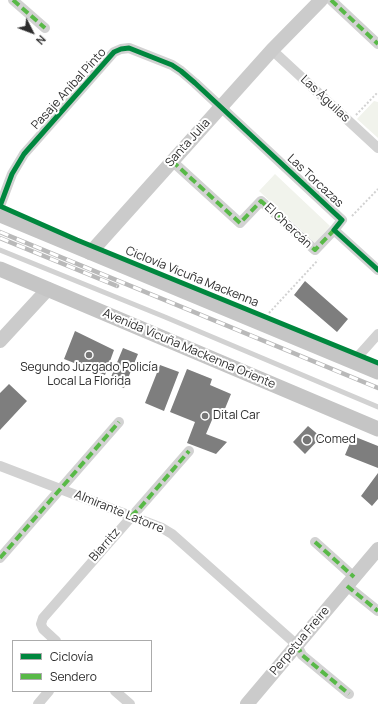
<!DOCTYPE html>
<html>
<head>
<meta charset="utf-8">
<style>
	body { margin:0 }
	#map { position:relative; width:378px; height:704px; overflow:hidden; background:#fff; font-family:Manrope,sans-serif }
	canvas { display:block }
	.legend { position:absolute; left:12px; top:640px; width:140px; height:52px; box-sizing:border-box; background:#fff; border:1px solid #ababab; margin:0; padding:5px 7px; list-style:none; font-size:12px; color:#2d2d2d }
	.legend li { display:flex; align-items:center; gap:8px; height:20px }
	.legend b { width:20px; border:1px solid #ababab }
	.north { position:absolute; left:12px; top:12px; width:40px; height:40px; -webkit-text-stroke:3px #fff; paint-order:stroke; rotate:132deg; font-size:11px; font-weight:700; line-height:16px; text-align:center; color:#2d2d2d }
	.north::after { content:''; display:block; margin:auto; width:14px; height:18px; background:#2d2d2d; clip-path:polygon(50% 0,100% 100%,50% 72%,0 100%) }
</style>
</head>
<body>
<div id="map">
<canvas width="378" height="704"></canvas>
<ul class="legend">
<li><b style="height:5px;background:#00873e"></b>Ciclovía</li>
<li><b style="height:5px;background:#58b947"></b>Sendero</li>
</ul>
<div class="north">N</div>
</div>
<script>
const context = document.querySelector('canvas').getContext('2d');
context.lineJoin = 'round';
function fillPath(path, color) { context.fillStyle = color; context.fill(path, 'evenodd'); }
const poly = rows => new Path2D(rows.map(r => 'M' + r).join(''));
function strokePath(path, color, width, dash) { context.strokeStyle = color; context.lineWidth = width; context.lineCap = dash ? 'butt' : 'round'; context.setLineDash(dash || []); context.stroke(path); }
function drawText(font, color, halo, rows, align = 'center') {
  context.font = font + ' Manrope,sans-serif'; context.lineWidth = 4; context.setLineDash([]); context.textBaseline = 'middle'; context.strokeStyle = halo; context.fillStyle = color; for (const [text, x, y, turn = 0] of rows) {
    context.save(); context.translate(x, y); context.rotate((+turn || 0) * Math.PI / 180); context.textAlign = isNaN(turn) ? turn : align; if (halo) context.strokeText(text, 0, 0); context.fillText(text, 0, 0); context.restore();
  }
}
fillPath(poly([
	[374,101,378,102,378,138,357,119],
	[275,174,330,226,315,243,259,191]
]), '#f1f3ec');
fillPath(poly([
	[305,281,348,319,337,332,294,295],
	[75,331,114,350,105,375,64,359],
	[123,348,138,354,124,388,109,382],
	[160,365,179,372,164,411,145,403],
	[187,369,212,379,210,385,231,394,224,411,217,408,206,434,227,442,216,454,187,443,195,422,170,412],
	[9,384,27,401,0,430,0,393],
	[308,426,321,437,305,454,293,442],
	[353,436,378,446,378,468,345,455],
	[378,473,378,499,372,506,361,496]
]), '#7e7e7e');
strokePath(poly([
	[356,115,378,92],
	[352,216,378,189],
	[269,313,318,260]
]), '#d2d2d2', 2, [2, 2]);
strokePath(poly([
	[0,250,165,317,378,407]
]), '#d2d2d2', 5);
strokePath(poly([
	[13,0,45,28],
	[331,0,378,44],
	[272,50,378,148],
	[172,161,240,223,261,201,315,250,334,230],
	[0,206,12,174,24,154,114,52,121,49,129,48,172,65,181,71,195,83,342,220,334,230,378,270],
	[353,362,378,334],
	[0,466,162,528,172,534,297,645,302,655,349,694],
	[315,542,354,577],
	[0,558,119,422],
	[347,586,378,611],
	[56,641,43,629,41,624,43,618,189,451],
	[115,691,130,704],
	[38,704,49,691]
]), '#d2d2d2', 10);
strokePath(poly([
	[90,253,272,50,321,0],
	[0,341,48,289],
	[247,704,378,549]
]), '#cbcbcb', 14);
strokePath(poly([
	[0,215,378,372],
	[0,269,378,429]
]), '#c5c5c5', 15);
const rail = poly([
	[0,232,378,388],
	[0,238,117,286]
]);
strokePath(rail, '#b9b9b9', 4.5);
strokePath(rail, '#fff', 3, [9]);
strokePath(poly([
	[13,0,45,28],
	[331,0,378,44],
	[172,161,240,223,261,201,315,250,334,230],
	[131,516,139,509,189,451],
	[315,542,354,577],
	[0,558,119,422],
	[347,586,378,611],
	[297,645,302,655,349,694]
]), '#58b947', 4, [8, 4]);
strokePath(poly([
	[0,206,12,174,24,154,114,52,121,49,129,48,172,65,181,71,195,83,342,220,334,230,378,270],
	[0,206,77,240,378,363]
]), '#00873e', 5);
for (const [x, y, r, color] of [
	[89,355,4,"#767676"],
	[205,416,4,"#767676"],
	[307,440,5,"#767676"]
]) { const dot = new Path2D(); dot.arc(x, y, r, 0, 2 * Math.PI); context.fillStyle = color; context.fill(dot); strokePath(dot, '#fff', 1.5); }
drawText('12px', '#2d2d2d', '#fff', [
	["Pasaje Aníbal Pinto",69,89,-48],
	["Las Águilas",325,99,43],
	["Santa Julia",188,143,-48],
	["Las Torcazas",315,181,43],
	["El Chercán",288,226,43],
	["Ciclovía Vicuña Mackenna",192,277,22],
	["Avenida Vicuña Mackenna Oriente",189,349,23],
	["Almirante Latorre",119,512,22],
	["Biarritz",105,545,-49],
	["Perpetua Freire",300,641,-50]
]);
drawText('12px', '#2d2d2d', '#fff', [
	["Segundo Juzgado Policía",89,368,"center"],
	["Local La Florida",89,382,"center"],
	["Dital Car",213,416],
	["Comed",316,440]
], 'left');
</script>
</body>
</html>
